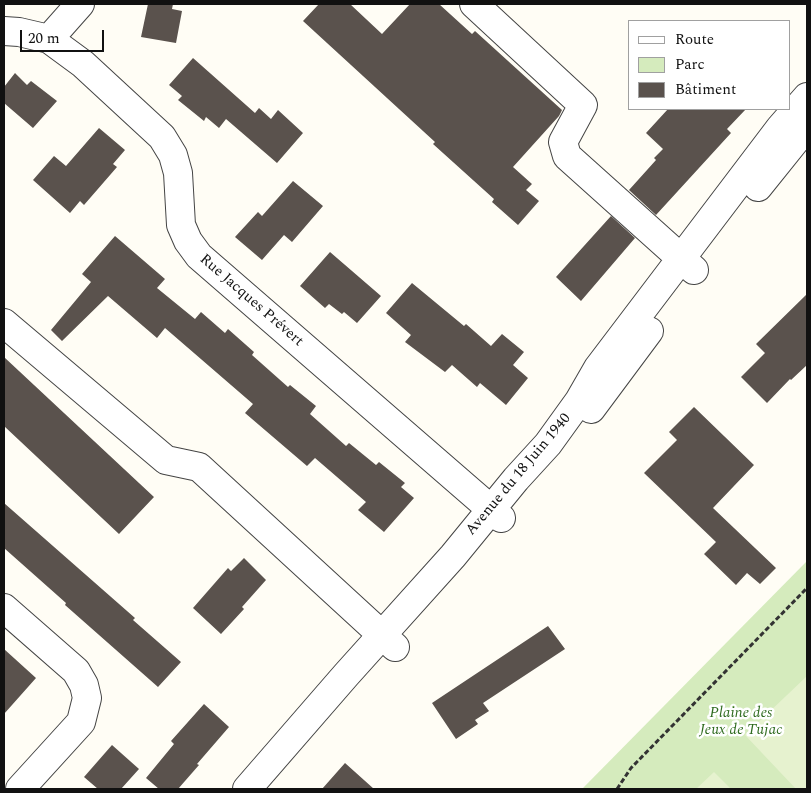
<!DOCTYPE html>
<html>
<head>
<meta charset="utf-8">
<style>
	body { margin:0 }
	#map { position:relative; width:811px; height:793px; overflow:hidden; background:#fffdf5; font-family:Spectral,serif }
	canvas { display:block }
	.frame { position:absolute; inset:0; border:5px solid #111; pointer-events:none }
	.legend { position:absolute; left:628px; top:20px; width:162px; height:90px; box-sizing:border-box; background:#fff; border:1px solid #a0a0a0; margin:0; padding:6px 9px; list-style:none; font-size:15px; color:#111 }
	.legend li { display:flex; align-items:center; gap:10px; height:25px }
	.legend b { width:25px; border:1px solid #a0a0a0 }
	.scale { position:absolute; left:20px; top:30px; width:84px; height:22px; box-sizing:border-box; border:2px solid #111; border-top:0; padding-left:6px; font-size:15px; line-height:18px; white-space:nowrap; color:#111; -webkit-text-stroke:4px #fff; paint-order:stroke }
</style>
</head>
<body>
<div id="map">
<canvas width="811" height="793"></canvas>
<div class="frame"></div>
<ul class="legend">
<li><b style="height:6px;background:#fff"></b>Route</li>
<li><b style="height:14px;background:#d5ebbd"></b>Parc</li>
<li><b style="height:14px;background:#5a524d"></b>Bâtiment</li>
</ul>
<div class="scale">20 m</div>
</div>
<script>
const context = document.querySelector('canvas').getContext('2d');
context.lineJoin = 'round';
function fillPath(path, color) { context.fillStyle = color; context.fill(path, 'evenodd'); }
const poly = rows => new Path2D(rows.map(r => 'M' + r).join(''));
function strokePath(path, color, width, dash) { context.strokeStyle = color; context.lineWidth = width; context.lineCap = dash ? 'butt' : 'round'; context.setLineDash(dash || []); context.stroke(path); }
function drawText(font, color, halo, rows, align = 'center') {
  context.font = font + ' Spectral,serif'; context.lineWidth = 5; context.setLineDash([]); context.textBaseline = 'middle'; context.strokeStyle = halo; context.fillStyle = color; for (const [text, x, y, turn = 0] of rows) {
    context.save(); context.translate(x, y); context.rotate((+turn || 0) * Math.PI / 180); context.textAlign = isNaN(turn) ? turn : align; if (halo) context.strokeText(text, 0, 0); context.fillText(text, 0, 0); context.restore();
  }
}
fillPath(poly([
	[807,561,807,789,582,789]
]), '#d5ebbd');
fillPath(poly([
	[807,676,807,789,796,789,745,735],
	[714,772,731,789,696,789]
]), '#e6f2cf');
fillPath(poly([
	[148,4,173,4,172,9,182,11,176,43,141,37],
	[319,4,350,4,382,34,410,4,439,4,472,34,475,31,562,110,559,116,513,167,532,184,526,190,539,201,518,225,492,202,494,199,433,144,435,142,303,21],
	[193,58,255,113,259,108,271,119,278,110,303,133,277,163,226,119,219,128,206,117,204,121,178,100,182,96,169,85],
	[15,73,27,85,31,81,57,101,33,128,4,103,4,87],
	[668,109,746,109,727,129,731,133,656,215,629,190,656,160,654,158,663,149,646,133],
	[99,128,125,150,113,164,117,167,84,205,80,201,70,213,33,180,54,156,66,166],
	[293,181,323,206,292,242,284,235,262,260,235,237,258,212,262,216],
	[611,216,635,238,581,301,556,277],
	[115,236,165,279,157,288,195,319,201,312,225,333,228,329,254,352,252,355,288,387,290,385,316,406,310,414,346,446,349,443,376,465,379,462,405,483,401,487,414,498,384,532,358,510,366,502,315,458,307,466,245,413,253,404,165,328,157,338,108,296,62,341,51,330,91,282,82,274],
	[330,252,381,296,357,323,344,312,342,314,329,304,325,308,300,286],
	[412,283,464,326,466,324,491,346,502,334,524,352,513,365,528,378,506,405,480,383,477,387,452,365,445,372,405,342,411,335,386,313],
	[807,294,807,365,791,380,790,379,767,403,741,377,765,353,756,344],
	[4,357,154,497,119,534,4,426],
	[694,407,754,465,713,508,776,568,760,584,747,573,736,585,704,554,716,542,644,473,677,440,669,432],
	[4,503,135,618,133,620,181,662,158,687,65,605,66,603,4,548],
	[244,558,266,580,242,607,244,609,221,634,193,608,228,568,231,571],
	[548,626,565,649,483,703,489,711,475,720,478,724,456,739,432,703],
	[4,649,36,678,4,714],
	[204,704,229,727,197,764,199,765,178,789,159,789,146,778,174,744,171,741],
	[112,745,139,769,121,789,98,789,84,777],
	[345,763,374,789,322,789]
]), '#5a524d');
const minor = poly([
	[474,4,583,105,563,142,567,156,694,270],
	[4,31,19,32,49,39,83,64,162,137,173,155,178,173,181,225,188,241,199,256,501,518],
	[49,39,80,4],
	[758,187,807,126],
	[4,323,166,460,199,467,395,647],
	[591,409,649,331],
	[4,608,76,671,84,685,87,698,81,722,20,789],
	[247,789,346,675,453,556,516,479,548,444,579,401,598,368,780,128,807,97]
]);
strokePath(minor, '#444', 30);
strokePath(poly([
	[617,789,631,768,807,588]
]), '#333', 3, [5, 2.5]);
strokePath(minor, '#fff', 28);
drawText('15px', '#111', '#fff', [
	["Rue Jacques Prévert",251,301,41],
	["Avenue du 18 Juin 1940",519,475,-50]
]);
drawText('italic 15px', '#2f6b1f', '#fff', [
	["Plaine des",741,714],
	["Jeux de Tujac",741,731]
]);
</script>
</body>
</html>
